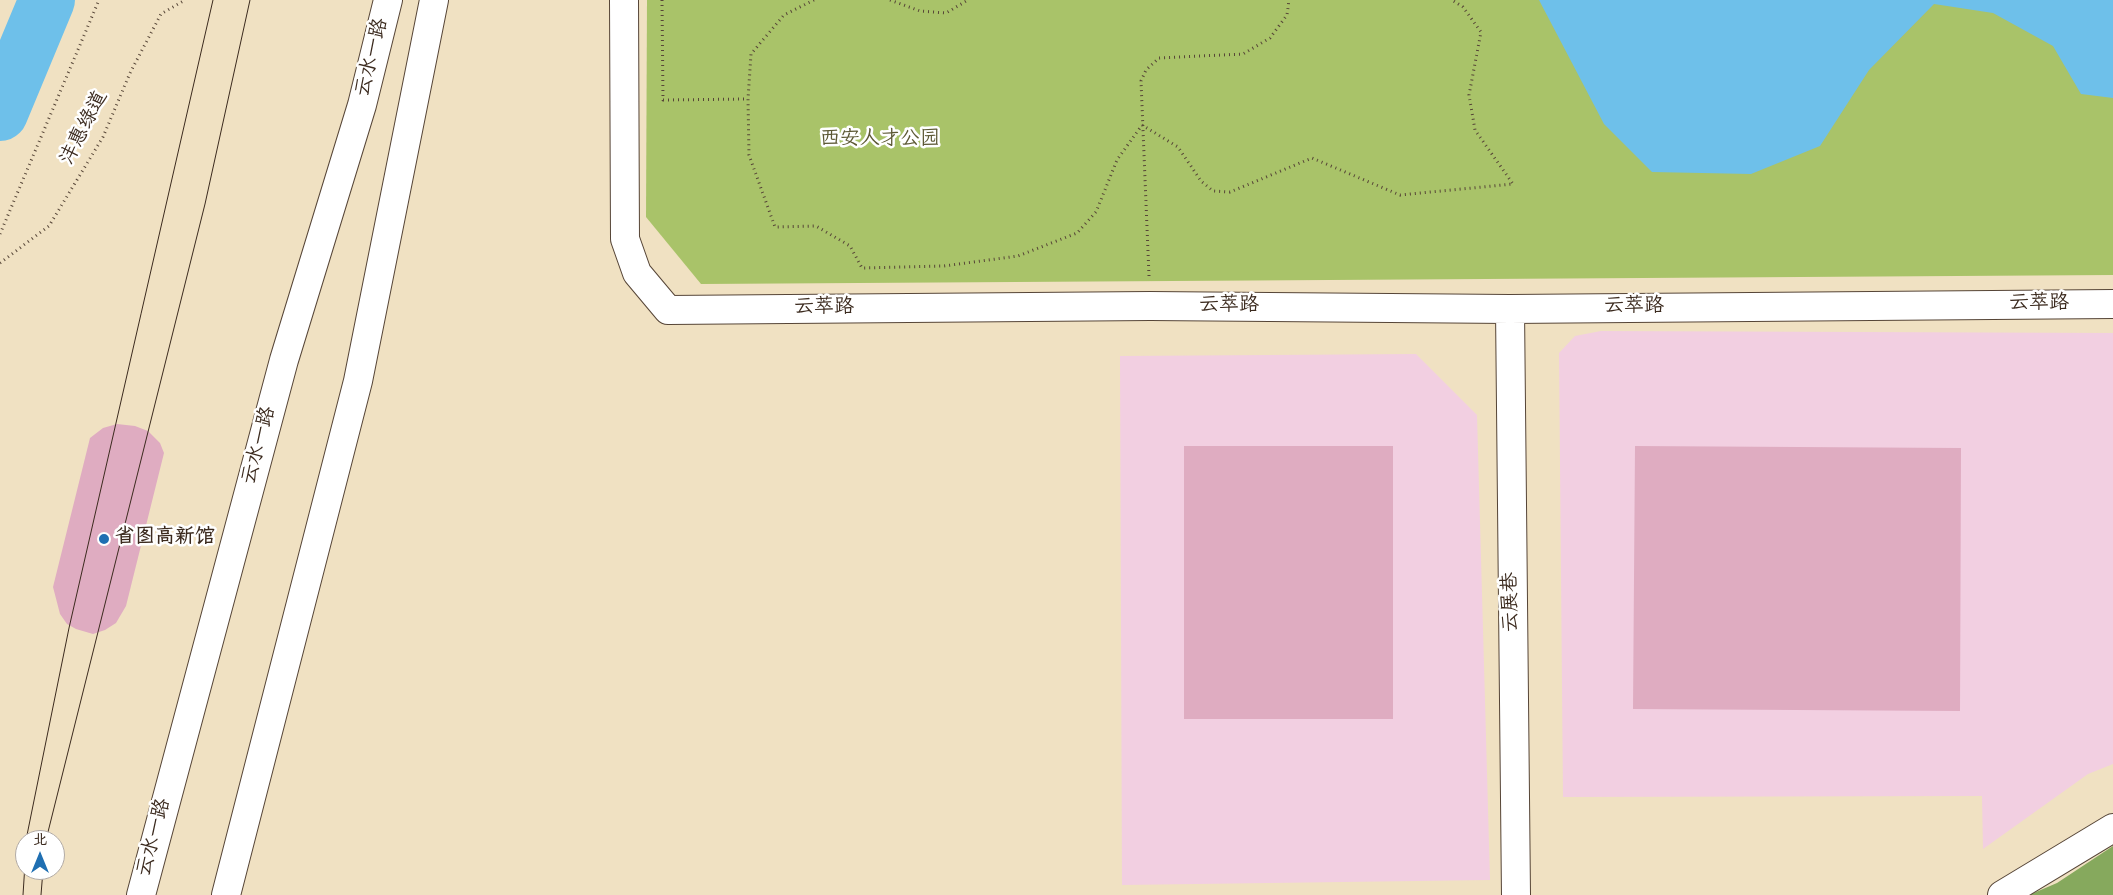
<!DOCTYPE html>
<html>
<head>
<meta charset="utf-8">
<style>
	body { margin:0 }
	#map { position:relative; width:2113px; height:895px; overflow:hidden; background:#f0e1c2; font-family:Dekko,"LXGW WenKai TC",sans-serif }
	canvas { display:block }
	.north { position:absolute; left:15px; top:830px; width:50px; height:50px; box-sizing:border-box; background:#fff; border:1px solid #b1aaa5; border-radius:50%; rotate:0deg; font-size:14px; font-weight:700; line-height:20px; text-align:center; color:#3b2a1e }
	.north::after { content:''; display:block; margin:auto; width:18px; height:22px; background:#1f6fb2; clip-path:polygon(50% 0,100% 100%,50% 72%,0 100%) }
</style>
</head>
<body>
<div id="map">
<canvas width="2113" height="895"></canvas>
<div class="north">北</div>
</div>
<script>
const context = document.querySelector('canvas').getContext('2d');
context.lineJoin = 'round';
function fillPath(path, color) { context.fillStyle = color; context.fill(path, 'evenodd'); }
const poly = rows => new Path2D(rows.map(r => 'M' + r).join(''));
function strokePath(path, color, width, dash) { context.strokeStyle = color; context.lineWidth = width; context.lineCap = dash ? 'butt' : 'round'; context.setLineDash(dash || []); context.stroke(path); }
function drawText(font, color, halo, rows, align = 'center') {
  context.font = font + ' Dekko,"LXGW WenKai TC",sans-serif'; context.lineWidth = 5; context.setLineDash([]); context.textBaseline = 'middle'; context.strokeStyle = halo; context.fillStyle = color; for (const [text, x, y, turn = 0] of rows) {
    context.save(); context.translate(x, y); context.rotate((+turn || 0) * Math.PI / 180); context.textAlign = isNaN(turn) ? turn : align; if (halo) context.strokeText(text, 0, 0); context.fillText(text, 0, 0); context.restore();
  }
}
fillPath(poly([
	[1601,331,2113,333,2113,764,2088,774,1983,849,1982,796,1563,797,1559,353,1575,336],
	[1416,354,1477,415,1490,880,1122,885,1120,356]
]), '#f2cfe1');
fillPath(poly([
	[647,0,2113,0,2113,275,701,284,646,217]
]), '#a9c369');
fillPath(poly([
	[2113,846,2113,895,2029,895,2057,883]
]), '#86a95d');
fillPath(poly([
	[1539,0,2113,0,2113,98,2081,94,2053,46,1993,13,1934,4,1869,70,1820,146,1751,174,1652,172,1604,124]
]), '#6ec0ea');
strokePath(poly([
	[0,113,47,0]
]), '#6ec0ea', 56);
fillPath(poly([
	[117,424,135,426,148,431,160,443,164,453,126,606,116,623,105,630,93,634,76,629,67,624,60,614,53,587,90,438,103,428],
	[1184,446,1393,446,1393,719,1184,719],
	[1635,446,1961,448,1960,711,1633,709]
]), '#dfacc1');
const secondary = poly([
	[624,0,625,239,637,273,668,310,1150,306,1510,309,2113,304],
	[1510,309,1516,895],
	[141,895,284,360,362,105,388,0],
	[226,895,358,381,434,0],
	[2002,895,2113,828]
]);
strokePath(secondary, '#564537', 30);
strokePath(poly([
	[662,0,663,100,748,99],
	[814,0,784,15,751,54,748,99,749,155,775,227,816,226,850,246,862,268,944,266,1018,256,1077,233,1096,212,1117,160,1142,125],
	[890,0,920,11,946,13,968,0],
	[1142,125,1178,147,1201,181,1213,191,1230,192,1312,158,1400,195,1513,184,1475,130,1469,95,1481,32,1463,7,1452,0],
	[0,234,99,0],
	[0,263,49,226,103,137,130,73,161,14,185,0],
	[1149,276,1141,81,1146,70,1159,58,1243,54,1270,38,1287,15,1289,0]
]), '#564537', 3, [1, 4]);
strokePath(secondary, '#fff', 28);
strokePath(poly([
	[26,840,69,628,213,0],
	[46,840,205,204,250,0],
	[23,895,25,864],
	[41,895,43,870]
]), '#3b2a1e', 1);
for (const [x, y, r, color] of [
	[104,539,6,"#1f6fb2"]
]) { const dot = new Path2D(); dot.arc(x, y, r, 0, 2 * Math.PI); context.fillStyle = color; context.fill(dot); strokePath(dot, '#fff', 2); }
drawText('20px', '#3b2a1e', '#fff', [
	["云水一路",374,58,-76],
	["沣惠绿道",86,129,-63],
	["云萃路",2039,305],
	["云萃路",1229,307],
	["云萃路",1634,308],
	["云萃路",824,309],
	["云水一路",261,446,-75],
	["云展巷",1513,602,-91],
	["云水一路",156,838,-75]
]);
drawText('20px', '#5c5834', '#fff', [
	["西安人才公园",880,141]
]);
drawText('bold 20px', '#3b2a1e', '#fff', [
	["省图高新馆",115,539]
], 'left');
</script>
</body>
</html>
